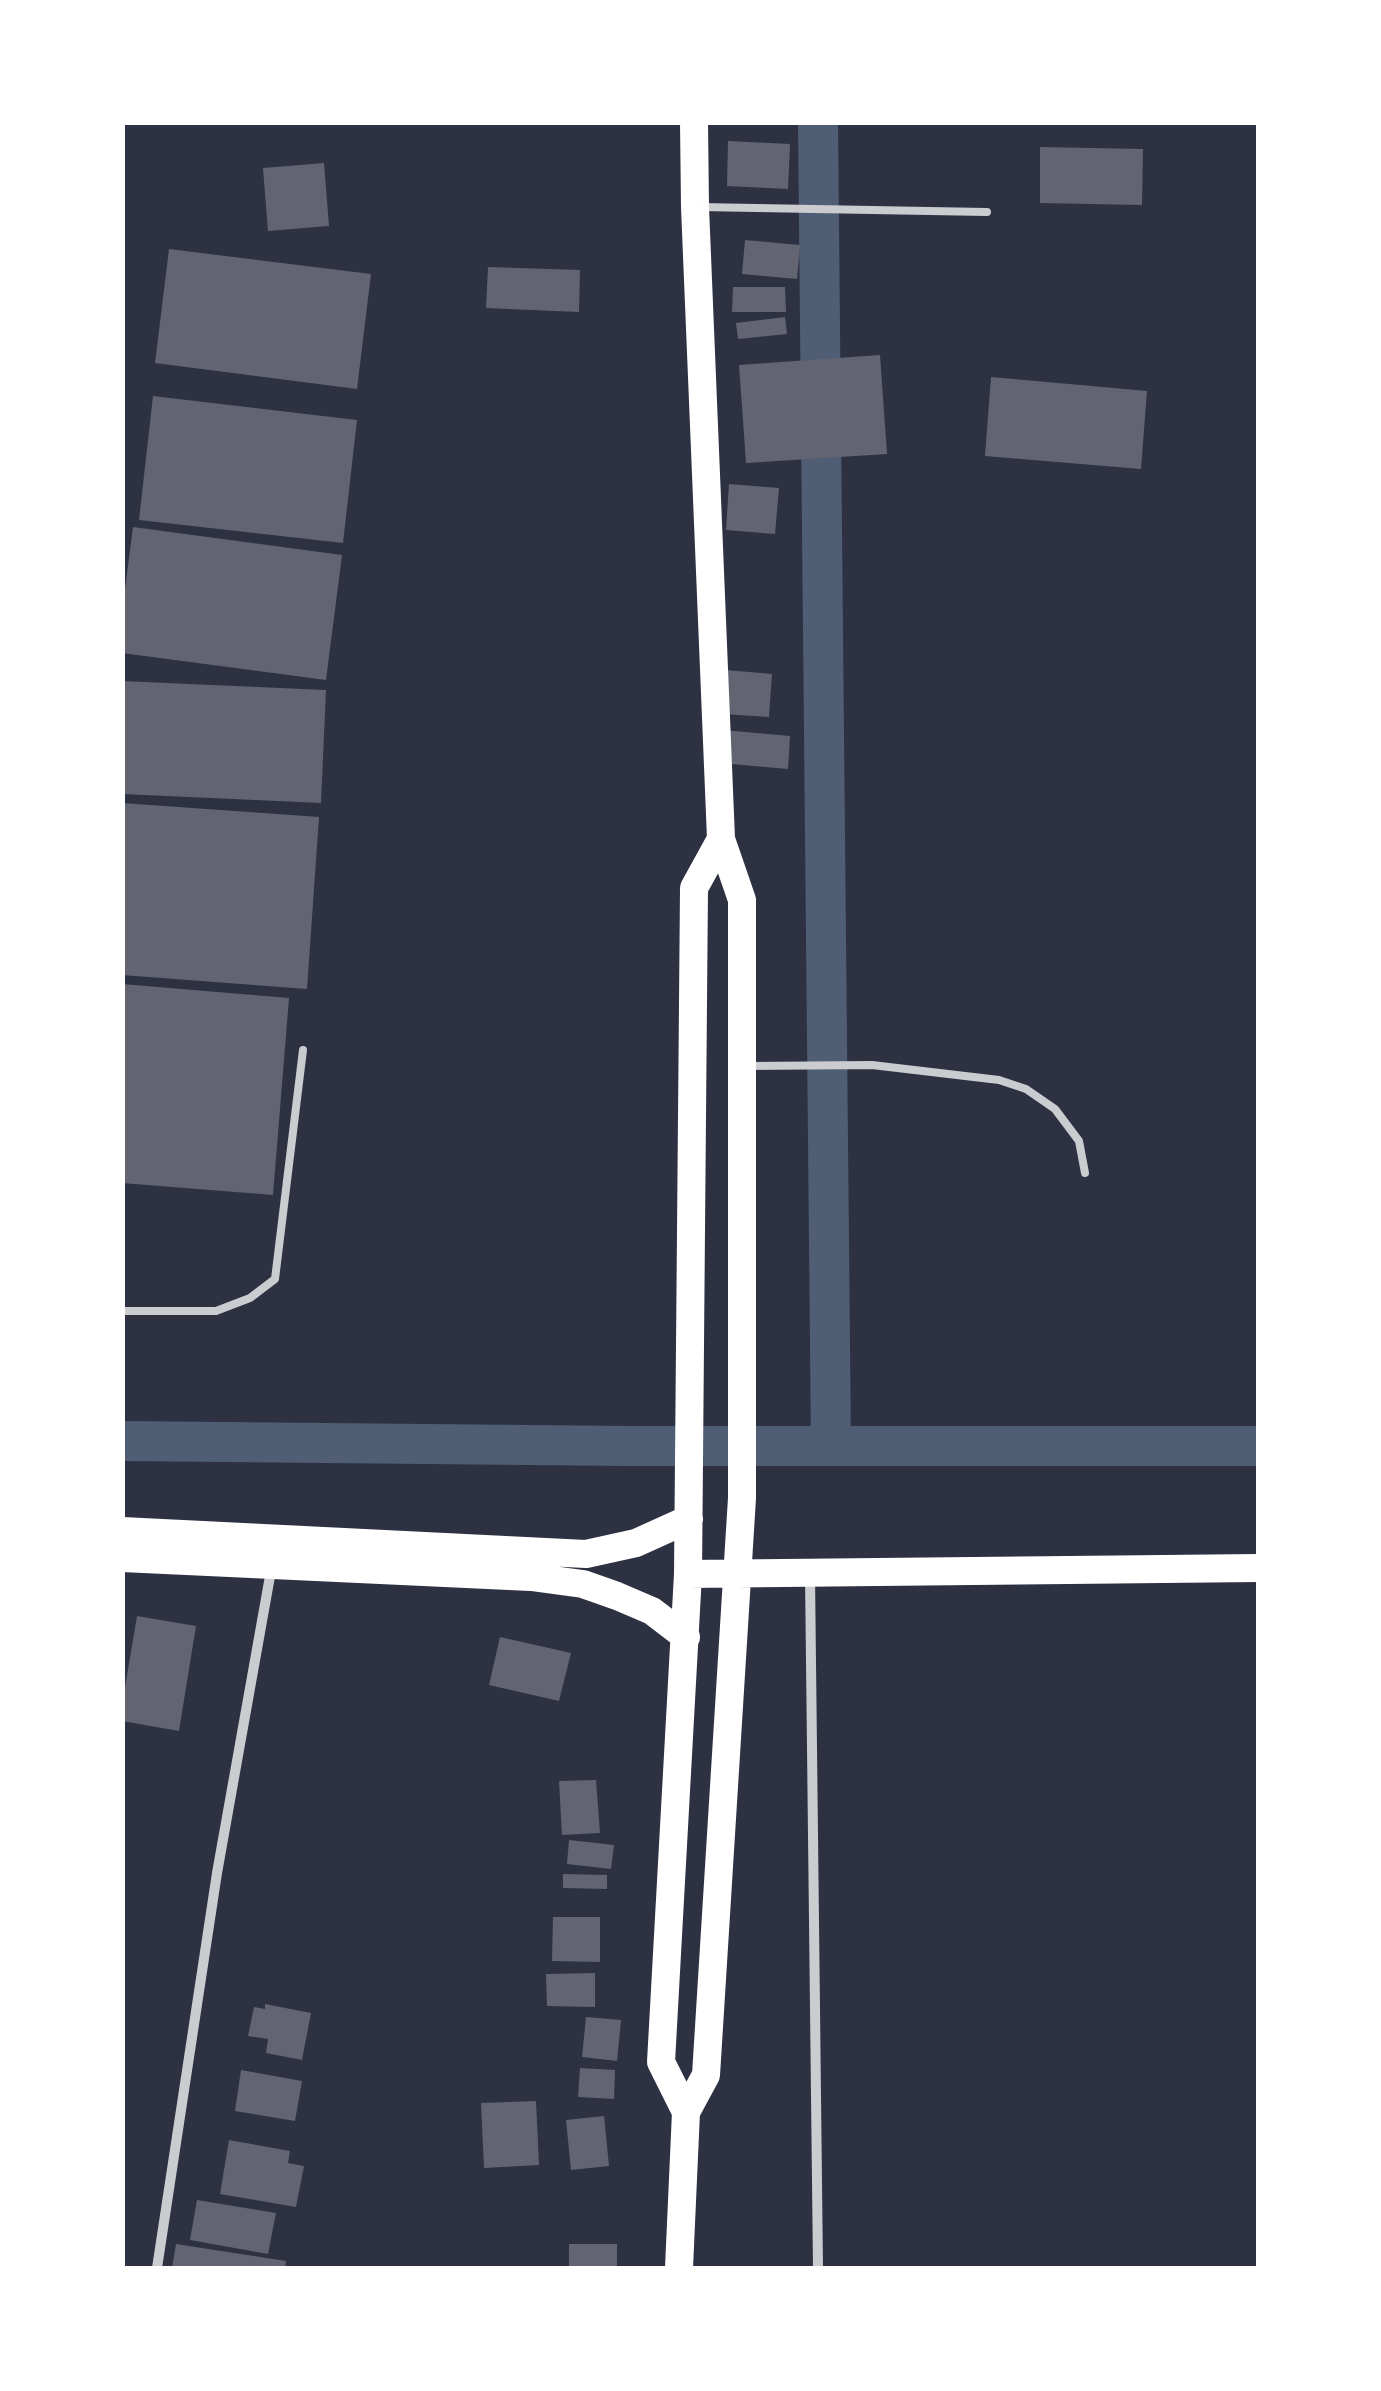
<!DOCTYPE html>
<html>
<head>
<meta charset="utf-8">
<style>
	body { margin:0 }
	#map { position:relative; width:1381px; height:2391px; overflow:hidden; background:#2d3142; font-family:Roboto,sans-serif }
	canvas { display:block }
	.frame { position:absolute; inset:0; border:125px solid #fff; pointer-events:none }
</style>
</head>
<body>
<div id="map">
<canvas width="1381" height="2391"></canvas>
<div class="frame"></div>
</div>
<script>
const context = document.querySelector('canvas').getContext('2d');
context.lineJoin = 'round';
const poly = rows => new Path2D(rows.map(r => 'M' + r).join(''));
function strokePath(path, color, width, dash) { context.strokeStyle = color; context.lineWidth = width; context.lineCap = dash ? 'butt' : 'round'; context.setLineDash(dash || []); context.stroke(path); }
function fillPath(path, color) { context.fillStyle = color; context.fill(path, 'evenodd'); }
strokePath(poly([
	[818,122,831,1446],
	[122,1441,629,1446,1258,1446]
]), '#4f5d75', 40);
fillPath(poly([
	[728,141,790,144,788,189,727,186],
	[1040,147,1143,149,1142,205,1040,203],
	[324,163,329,226,268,231,263,168],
	[745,240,800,245,797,279,742,274],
	[169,249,371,274,357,389,155,363],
	[488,267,580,270,579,312,486,308],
	[733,287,785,287,786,312,732,312],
	[785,317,787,334,738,339,736,323],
	[880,355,887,454,746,463,739,365],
	[991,377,1147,391,1141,469,985,456],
	[153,396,357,420,343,543,139,520],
	[729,484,779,488,775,534,726,530],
	[133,527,342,555,326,680,122,653,122,612],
	[726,670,772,674,769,717,723,714],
	[122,681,326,690,321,803,122,794],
	[723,730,790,736,788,769,720,763],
	[122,803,319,817,307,989,122,975],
	[122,984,289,998,273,1195,122,1183],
	[137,1616,196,1626,179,1731,122,1721,122,1705],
	[500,1637,571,1653,559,1701,489,1685],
	[596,1780,600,1833,562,1835,559,1781],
	[569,1840,614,1845,611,1869,567,1864],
	[563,1874,607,1875,607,1889,563,1888],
	[553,1917,600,1917,600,1962,552,1961],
	[595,1973,595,2007,547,2006,546,1974],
	[265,2004,311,2013,302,2060,266,2053,268,2039,248,2036,254,2007,265,2009],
	[586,2017,621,2020,617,2061,582,2057],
	[580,2068,615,2070,614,2099,578,2097],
	[241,2070,302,2081,295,2121,235,2111],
	[536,2101,539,2165,484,2168,481,2103],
	[604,2116,609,2166,571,2170,566,2120],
	[229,2140,290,2151,288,2163,304,2166,296,2207,220,2194],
	[197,2200,276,2213,268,2254,190,2240],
	[176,2244,286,2261,285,2268,172,2268],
	[569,2244,617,2244,617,2268,569,2268]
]), '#626471');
strokePath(poly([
	[699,207,987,212],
	[745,1066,872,1065,999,1080,1026,1089,1055,1109,1079,1141,1085,1173],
	[122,1311,216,1311,250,1298,275,1279,303,1050]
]), '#caccd0', 8);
strokePath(poly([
	[810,1575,818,2268],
	[157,2268,217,1873,272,1565]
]), '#caccd0', 10);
strokePath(poly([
	[122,1531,586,1554,636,1543,689,1519],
	[122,1558,531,1577,583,1584,617,1596,652,1611,686,1637],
	[688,1574,1258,1568],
	[686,2112,706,2075,742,1498,742,900,721,839],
	[679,2268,686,2112,661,2062,688,1574,694,888,721,839,695,207,694,122]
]), '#fff', 28);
</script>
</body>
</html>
